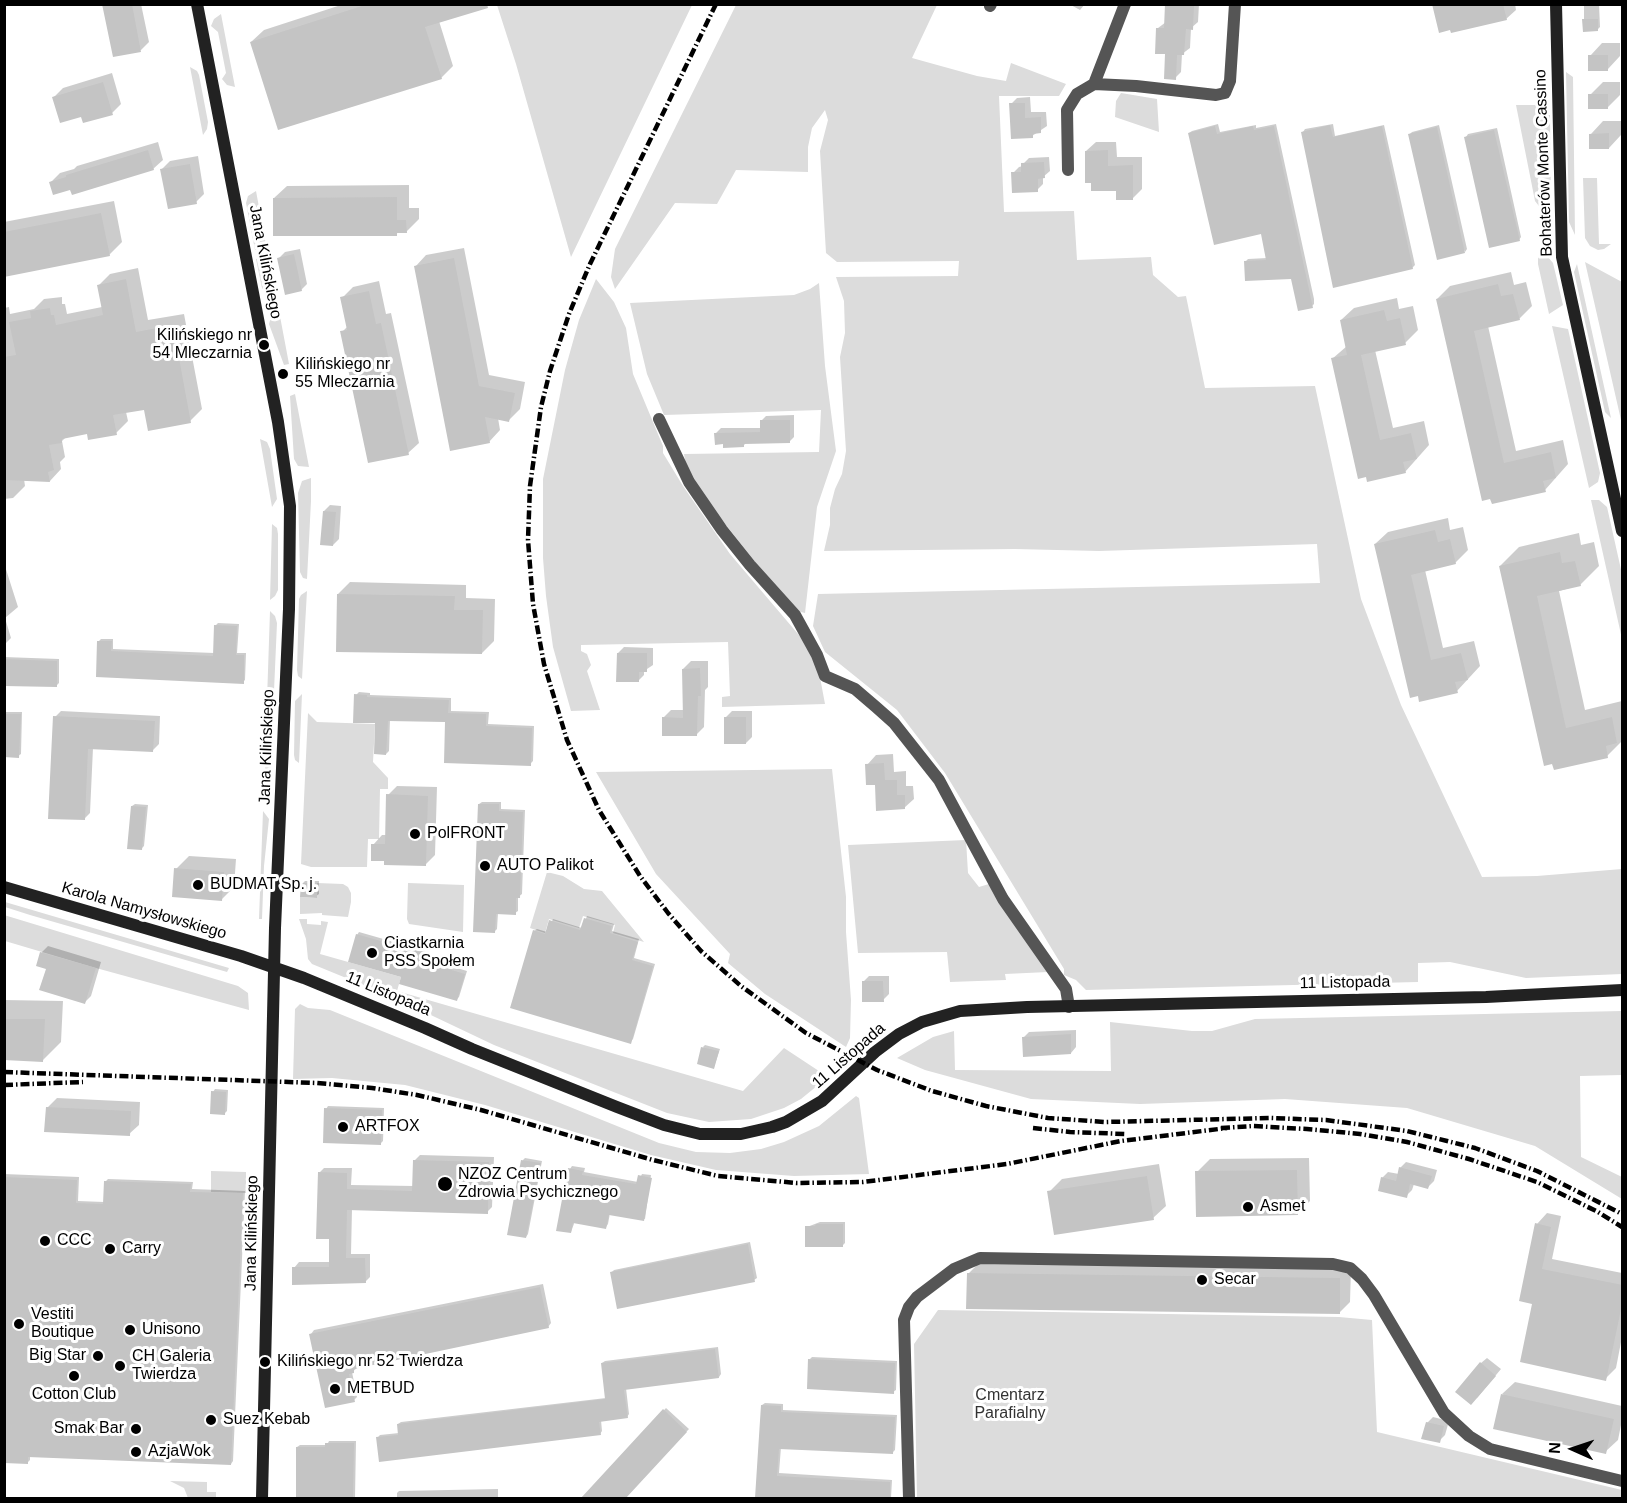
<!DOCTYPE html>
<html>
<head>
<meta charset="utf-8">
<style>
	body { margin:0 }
	#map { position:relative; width:1627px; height:1503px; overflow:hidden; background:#fff; font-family:Helvetica,sans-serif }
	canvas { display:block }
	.frame { position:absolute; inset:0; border:6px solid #000; pointer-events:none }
	.north { position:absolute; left:1543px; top:1419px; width:60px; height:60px; -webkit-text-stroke:4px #fff; paint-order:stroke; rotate:273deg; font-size:16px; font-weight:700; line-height:24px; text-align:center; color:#000 }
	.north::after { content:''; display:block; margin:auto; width:21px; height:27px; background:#000; clip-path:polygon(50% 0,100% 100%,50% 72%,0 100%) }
</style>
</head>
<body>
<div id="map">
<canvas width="1627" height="1503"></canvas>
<div class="frame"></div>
<div class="north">N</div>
</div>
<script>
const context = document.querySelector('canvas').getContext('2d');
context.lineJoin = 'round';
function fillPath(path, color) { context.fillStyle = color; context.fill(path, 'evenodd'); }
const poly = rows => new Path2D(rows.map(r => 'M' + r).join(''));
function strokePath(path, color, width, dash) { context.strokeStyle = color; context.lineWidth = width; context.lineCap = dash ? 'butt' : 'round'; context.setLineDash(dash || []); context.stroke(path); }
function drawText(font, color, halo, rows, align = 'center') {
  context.font = font + ' Helvetica,sans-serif'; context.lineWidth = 6; context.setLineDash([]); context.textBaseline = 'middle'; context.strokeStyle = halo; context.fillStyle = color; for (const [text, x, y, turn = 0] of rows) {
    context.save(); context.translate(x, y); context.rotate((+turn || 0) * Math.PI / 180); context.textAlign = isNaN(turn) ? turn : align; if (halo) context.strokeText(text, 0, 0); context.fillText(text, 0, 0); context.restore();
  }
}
fillPath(poly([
	[497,5,692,5,571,257,516,64],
	[736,5,937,5,912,58,977,76,1006,81,1011,63,1066,84,1059,96,999,96,1004,212,1074,211,1077,260,1151,257,1153,275,1178,297,1186,296,1205,388,1315,386,1361,599,1401,705,1482,877,1537,876,1622,869,1622,974,1526,978,1450,962,1418,963,1418,982,1086,990,1076,980,1064,975,1064,969,945,773,897,710,825,652,813,626,818,594,1320,583,1317,544,1099,551,1015,549,824,551,830,525,830,508,835,489,842,474,846,451,840,357,845,333,844,301,836,277,958,276,959,261,837,262,826,253,820,151,828,120,825,110,812,128,808,147,808,172,736,170,717,204,675,203,615,289,611,277,615,249],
	[221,14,235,87,227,85,222,79,226,73,218,32,211,26,214,19],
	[190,67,197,71,199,75,208,122,207,129,203,135],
	[1566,72,1573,77,1575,235,1569,222],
	[1121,93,1157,99,1159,132,1115,117,1116,101],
	[1516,105,1545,105,1546,115,1550,115,1551,213,1542,210,1535,201],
	[1583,178,1597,178,1599,244,1611,244,1604,249,1598,250,1590,246,1585,238],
	[256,191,266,245,264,248,255,250,246,203,248,196],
	[1543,256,1548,257,1553,263,1563,305,1549,314,1538,264,1538,257],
	[266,257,269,259,276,298,268,296,262,288,256,259],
	[1585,262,1622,282,1622,420,1621,420],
	[1577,264,1611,418,1605,412,1574,272],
	[596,279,614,302,626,328,633,374,663,446,663,453,683,486,730,554,804,641,819,672,825,704,722,707,722,697,730,696,728,642,581,645,581,651,587,654,591,665,587,671,600,710,571,711,553,647,546,596,543,558,543,479,565,370,579,320],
	[819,283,825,366,836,451,817,507,805,613,797,611,756,563,700,492,687,472,684,454,819,452,821,410,664,415,647,374,630,303,794,295,810,289],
	[279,311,289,364,284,365,269,324,271,317],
	[1552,326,1568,329,1600,473,1598,482,1589,488],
	[295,394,309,467,298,466,294,459,290,396],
	[260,439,267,442,270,449,277,499,272,507],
	[311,478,311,501,307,579,303,578,300,572,298,493,302,481],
	[1591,500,1599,500,1607,507,1622,574,1622,639],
	[272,524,277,528,278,534,278,590,275,596,270,600],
	[307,591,302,679,298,676,297,670,299,599,301,595],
	[270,611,275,616,277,623,274,691,271,698,267,700],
	[302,694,299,763,295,760,294,755,295,701],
	[308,713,317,722,375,724,373,762,388,778,388,789,380,789,379,839,368,839,367,867,311,867,301,864],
	[267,718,273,727,270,792,264,799],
	[832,769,846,897,846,932,851,1000,850,1038,846,1047,765,994,728,963,730,954,656,874,596,772],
	[263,811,269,819,264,866,262,919,259,919],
	[966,840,968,873,979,887,989,884,1048,972,1005,974,1006,980,950,982,947,952,858,953,848,845],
	[547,872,563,876,584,889,602,891,644,942,613,933,615,925,583,916,579,928,549,919,545,933,530,928],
	[317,883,343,884,348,887,351,893,351,902,348,917,322,915,322,913,300,914,300,897,316,898],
	[408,883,464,885,463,932,409,924,407,919],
	[5,902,229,968,227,972,30,915,5,907],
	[4,915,238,986,248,993,249,1010,96,968,5,941],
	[299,919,307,919,307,924,321,925,321,921,328,922,320,954,401,977,397,991,743,1091,784,1048,828,1077,801,1099,784,1108,751,1119,709,1122,667,1113,494,1045,395,998,312,964,308,959,306,939],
	[300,1004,308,1008,330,1010,659,1143,696,1152,730,1153,761,1149,784,1142,819,1126,856,1096,859,1098,869,1174,794,1176,716,1170,651,1155,485,1105,405,1085,332,1078,293,1079,295,1009],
	[1622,1011,1622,1075,1580,1076,1581,1157,1622,1177,1622,1199,1535,1146,1407,1108,1285,1099,1140,1104,1031,1099,925,1070,897,1058,933,1037,954,1031,955,1070,1111,1071,1110,1022,1192,1031,1212,1031,1255,1019],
	[211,1171,246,1172,246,1193,211,1192],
	[938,1310,1339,1317,1372,1320,1377,1432,1622,1490,1622,1498,917,1498,914,1344],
	[170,1481,207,1482,207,1492,216,1492,216,1498,188,1498,184,1488]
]), '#dcdcdc');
fillPath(poly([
	[103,4,141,4,149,42,141,50,114,56],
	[344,4,489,4,439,21,453,66,441,78,251,42,264,30],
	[1069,4,1085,4,1080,10],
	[1167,4,1199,4,1198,22,1191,28,1190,48,1182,54,1181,72,1175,78,1158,28,1166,22],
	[1434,4,1515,4,1516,10,1506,19],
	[1584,4,1599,4,1600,27,1597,30,1584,30],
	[1602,43,1620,43,1620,56,1608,69,1590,56],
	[112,73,121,104,112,113,82,115,54,97,63,88],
	[1603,82,1620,82,1620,95,1607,108,1590,95],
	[1030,97,1031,112,1046,112,1047,126,1032,136,1011,104,1017,98],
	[1603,121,1621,121,1621,135,1609,148,1591,134],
	[1218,124,1220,132,1256,125,1256,128,1276,124,1314,299,1314,304,1311,307,1292,278,1245,262,1248,259,1267,258,1262,232,1189,133,1192,131],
	[1333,124,1335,136,1384,125,1415,265,1412,268,1303,132,1305,129],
	[1439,125,1467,249,1465,252,1410,134,1412,132],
	[1497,128,1521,237,1519,240,1466,137,1468,134],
	[158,142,163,160,153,169,71,188,51,182,60,173,74,169,77,166],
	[1096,142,1116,142,1117,157,1142,157,1142,189,1133,198,1118,190,1086,151],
	[198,156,204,194,196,202,162,169,170,161],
	[1049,157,1050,171,1043,177,1043,184,1037,190,1013,173,1019,167,1023,166,1023,164,1029,158],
	[409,185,409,208,419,208,419,219,406,232,399,232,396,234,274,198,287,186],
	[114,201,122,242,109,255,4,276,4,222],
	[464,248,489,375,525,382,520,409,509,420,498,418,500,430,489,442,415,267,426,255],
	[300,249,307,284,301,290,279,258,285,252],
	[138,268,148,320,184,314,202,409,190,421,146,408,126,412,128,421,116,433,88,433,67,436,62,441,65,457,60,462,61,469,50,481,24,479,25,486,13,498,4,499,4,308,9,307,10,314,34,309,44,299,62,297,62,304,65,304,67,314,102,307,98,286,110,274],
	[1511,272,1514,285,1526,282,1532,306,1519,319,1488,326,1516,451,1563,440,1568,464,1545,490,1493,503,1437,299,1450,286],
	[379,281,386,314,391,313,419,443,408,453,342,332,348,326,342,298,353,287],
	[1397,298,1399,309,1413,306,1418,330,1405,343,1375,350,1393,428,1424,421,1429,445,1405,472,1369,480,1332,359,1347,346,1341,320,1354,308],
	[794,415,794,437,789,442,746,443,743,446,724,443,716,433,721,428,762,428,761,421,766,416],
	[330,505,341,506,339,539,333,545,324,511],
	[1448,518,1450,530,1463,527,1468,550,1455,563,1425,570,1443,648,1474,641,1480,666,1457,691,1420,700,1375,544,1388,532],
	[1579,533,1581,545,1594,542,1599,566,1580,585,1559,591,1585,710,1622,701,1622,741,1607,756,1555,768,1500,566,1519,547],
	[4,563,18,607,5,618,11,638,4,645],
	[350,582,466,585,466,598,495,599,494,641,482,653,338,594],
	[218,623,239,624,237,653,246,653,245,680,243,682,98,676,99,641,101,639,113,639,113,649,214,653,215,626],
	[624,647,653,648,653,665,644,671,644,675,638,681,618,653],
	[4,657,59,659,59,683,56,686,4,684],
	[691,661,708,661,708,687,705,690,704,727,696,735,663,718,671,710,684,710,683,669],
	[359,692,370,693,370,695,451,698,451,711,489,712,488,724,534,726,533,761,530,764,447,721,390,719,389,751,386,754,377,722,356,695],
	[61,711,160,716,159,744,153,750,93,748,90,813,84,819,55,717],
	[732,711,752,711,752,737,746,743,726,717],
	[4,712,22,712,21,754,18,756,4,756],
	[893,754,894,772,906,771,906,786,913,786,914,799,904,808,876,783,867,765,876,755],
	[397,786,437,787,435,855,425,865,386,860,373,845,382,835,387,835,388,795],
	[482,802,501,802,501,809,525,810,522,894,518,897,518,911,515,913,498,913,497,929,495,931,479,804],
	[135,804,148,805,144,846,141,849,132,806],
	[189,856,236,859,234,887,221,900,176,869],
	[305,881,319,881,319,894,316,896,303,883],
	[587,916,614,924,612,931,639,939,634,958,655,964,633,1039,630,1042,534,931,537,929,547,932,553,919,582,928],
	[359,932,429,952,427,959,467,971,459,997,457,999,403,976,357,935],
	[48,946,101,962,91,996,85,1002,48,968,38,965,42,952],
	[869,976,889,976,889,994,883,1000,863,982],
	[4,1000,63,1001,61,1042,42,1061,4,1059],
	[1076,1030,1076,1047,1071,1053,1024,1037,1029,1032],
	[705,1045,720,1049,714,1067,703,1047],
	[215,1089,228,1090,227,1111,225,1113,213,1092],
	[57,1098,140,1102,139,1125,129,1134,47,1108],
	[328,1106,384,1108,383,1141,381,1143,326,1109],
	[420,1155,494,1157,492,1207,487,1212,352,1209,351,1254,370,1254,370,1277,365,1282,294,1268,299,1262,330,1262,330,1238,319,1173,324,1168,352,1168,351,1185,414,1186,414,1161],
	[525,1158,542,1161,528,1234,526,1237,523,1160],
	[1309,1158,1310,1201,1297,1214,1197,1172,1210,1159],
	[1406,1162,1437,1170,1434,1181,1428,1187,1414,1184,1412,1190,1406,1196,1382,1178,1388,1172,1399,1174,1400,1168],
	[1159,1164,1166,1206,1153,1218,1049,1192,1062,1179],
	[572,1166,585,1168,584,1172,638,1182,642,1174,651,1175,645,1219,610,1213,608,1224,606,1227,575,1221,571,1232,570,1169],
	[4,1174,79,1177,78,1201,104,1202,105,1182,108,1179,193,1182,192,1189,245,1191,233,1461,231,1464,30,1456,30,1460,27,1463,4,1462],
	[1547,1213,1561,1216,1552,1259,1622,1273,1622,1337,1616,1368,1605,1379,1534,1303,1537,1224],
	[820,1222,845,1222,845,1243,842,1246,807,1227],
	[750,1242,757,1278,754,1280,612,1272,614,1270],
	[979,1263,1351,1268,1350,1302,1339,1313,968,1274],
	[543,1284,551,1323,548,1327,357,1368,352,1372,357,1397,354,1400,311,1334,314,1330],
	[718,1347,721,1374,719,1377,626,1388,629,1414,627,1417,601,1420,602,1431,600,1434,377,1438,380,1435,399,1433,398,1424,401,1422,606,1398,602,1363,605,1361],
	[812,1357,897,1361,896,1390,893,1392,810,1359],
	[1487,1358,1501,1369,1477,1398,1481,1363],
	[1515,1382,1622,1406,1622,1420,1618,1440,1605,1452,1502,1394],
	[765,1403,783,1404,783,1410,897,1415,895,1450,893,1452,781,1447,779,1473,892,1480,891,1498,757,1498,762,1405],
	[666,1408,689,1429,624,1498,583,1498],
	[1433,1417,1449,1421,1445,1435,1439,1441,1427,1423],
	[329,1441,356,1441,355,1498,297,1498,297,1447,300,1445,327,1445],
	[498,1489,498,1498,397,1498,397,1493,399,1491]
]), '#0003');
fillPath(poly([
	[102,4,132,4,141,52,113,57],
	[368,4,487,4,488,8,425,27,442,79,278,130,250,42],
	[1165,4,1194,5,1193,30,1186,29,1184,55,1177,55,1176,80,1164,79,1165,54,1155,54,1156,28,1164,28],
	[1432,4,1503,4,1507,20,1451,33,1450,30,1439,33],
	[1582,19,1598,19,1598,31,1583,32],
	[1588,55,1608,55,1608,71,1588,71],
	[103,82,113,115,83,123,81,117,60,123,52,97],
	[1588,94,1608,94,1608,109,1588,109],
	[1009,103,1025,103,1025,118,1041,117,1041,133,1033,134,1033,138,1011,139],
	[1330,125,1333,137,1382,126,1413,269,1333,288,1301,132],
	[1215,126,1217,134,1253,126,1254,130,1274,126,1313,308,1298,311,1291,279,1245,281,1244,261,1266,260,1261,234,1214,245,1188,133],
	[1437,127,1465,253,1437,260,1408,134],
	[1494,130,1520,241,1489,248,1464,137],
	[1609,133,1609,149,1589,149,1589,134],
	[148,150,154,170,72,195,70,190,53,195,49,182,66,177,66,175],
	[1108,150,1108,166,1133,165,1133,200,1116,200,1116,191,1091,191,1091,183,1085,183,1085,151],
	[1044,162,1045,178,1038,179,1038,192,1012,193,1011,172,1021,172,1021,163],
	[190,164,197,204,168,209,160,169],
	[397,197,397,220,406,220,407,233,397,233,397,236,273,236,273,198],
	[101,213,110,256,4,277,4,232],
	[294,254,302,291,285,295,277,258],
	[454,258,479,386,515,393,509,422,485,417,490,443,450,451,414,266],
	[126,279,136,332,173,325,191,423,148,431,144,410,113,415,117,435,88,440,87,434,62,439,62,443,49,445,54,470,48,472,50,482,4,480,4,357,16,355,9,322,31,318,30,311,50,308,51,315,54,315,56,325,103,315,97,285],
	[1498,284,1501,296,1513,294,1520,320,1474,331,1504,463,1551,452,1556,478,1543,481,1546,492,1492,504,1490,499,1482,501,1436,299],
	[369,291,376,324,381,323,409,455,368,463,340,331,347,330,340,297],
	[1384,310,1387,321,1400,318,1406,345,1361,355,1380,440,1411,433,1417,459,1403,462,1406,473,1367,482,1366,477,1358,479,1331,358,1347,355,1340,320],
	[760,420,790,420,790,443,744,444,744,447,723,448,723,444,715,445,714,433,760,432],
	[323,511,336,512,333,546,320,545],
	[1435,530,1438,542,1450,539,1456,564,1411,575,1431,660,1461,653,1468,680,1455,682,1458,693,1419,702,1418,696,1410,698,1374,544],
	[1560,552,1562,563,1575,561,1581,586,1537,596,1566,728,1612,717,1617,743,1606,746,1608,758,1554,770,1552,764,1544,766,1499,566],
	[337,594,455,596,454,610,483,610,482,654,336,652],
	[214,625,237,626,236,655,244,655,244,684,96,677,97,641,112,641,111,651,213,656],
	[617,653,647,653,647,672,639,672,639,682,616,682],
	[4,659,57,661,57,687,4,686],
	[700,668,701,696,698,696,697,736,662,736,662,717,683,718,682,669],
	[354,694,367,695,367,697,449,700,448,713,486,714,486,726,532,728,531,766,444,763,445,722,388,721,386,755,374,754,375,723,353,723],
	[4,714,21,714,19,758,4,757],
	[53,716,155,721,153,752,88,749,85,820,48,819],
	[724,717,746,717,746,744,724,744],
	[884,763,885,780,897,780,897,795,905,795,905,809,876,811,875,785,866,785,865,764],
	[386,794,428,796,426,866,384,865,384,861,371,861,371,844,385,844],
	[478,804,499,804,499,811,523,812,520,898,516,898,516,915,496,914,495,933,473,932],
	[131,806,146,807,142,850,127,849],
	[174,868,224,872,222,901,172,897],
	[301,883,317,883,317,898,300,897],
	[584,918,612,926,610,933,638,942,632,960,653,966,631,1044,510,1008,533,930,545,934,549,920,580,930],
	[356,934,427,954,425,962,465,974,457,1001,399,984,401,977,348,962],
	[40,952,96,968,85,1004,39,990,46,969,36,966],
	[862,981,883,981,884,1002,862,1002],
	[4,1019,45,1019,43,1062,4,1060],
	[1071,1034,1071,1054,1023,1057,1022,1037],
	[701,1047,719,1051,714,1069,697,1064],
	[211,1091,226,1092,225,1115,210,1114],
	[46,1107,131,1111,130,1136,44,1132],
	[324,1108,382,1110,381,1145,323,1143],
	[413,1160,489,1162,488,1214,347,1210,346,1258,365,1258,366,1283,292,1285,292,1267,329,1267,329,1239,316,1239,318,1172,347,1173,347,1189,412,1191],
	[521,1160,541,1163,526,1238,507,1235],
	[1399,1167,1432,1176,1428,1189,1410,1184,1407,1198,1378,1191,1381,1177,1396,1181],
	[568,1168,583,1171,582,1175,636,1184,638,1175,652,1178,644,1221,609,1215,606,1229,573,1223,571,1233,556,1231],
	[1297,1170,1298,1215,1196,1217,1195,1171],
	[1147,1176,1154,1220,1054,1235,1047,1191],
	[4,1177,77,1180,76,1203,103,1204,104,1181,191,1184,190,1192,243,1193,231,1465,28,1457,28,1464,4,1463],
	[1535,1223,1551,1227,1542,1269,1623,1285,1623,1300,1606,1381,1520,1362,1532,1304,1519,1301],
	[816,1224,843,1224,843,1247,805,1247,805,1226,815,1226],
	[748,1244,755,1282,617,1309,610,1272],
	[967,1273,1340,1278,1340,1314,966,1309],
	[540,1287,549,1328,354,1369,354,1373,349,1374,355,1402,325,1408,309,1334],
	[715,1349,719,1378,624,1390,628,1418,599,1422,601,1435,379,1462,376,1437,398,1435,397,1424,605,1399,601,1363],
	[808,1359,895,1363,894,1394,807,1389],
	[1480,1362,1496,1376,1471,1405,1455,1392],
	[1501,1394,1614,1419,1606,1454,1493,1429],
	[761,1405,781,1406,781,1412,895,1417,893,1454,779,1449,777,1476,890,1482,890,1498,755,1498],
	[663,1409,687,1432,626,1498,581,1498],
	[1426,1422,1444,1426,1440,1443,1421,1439],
	[325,1443,354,1443,353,1498,296,1498,296,1447,325,1447]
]), '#c4c4c4');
strokePath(poly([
	[990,6,991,4],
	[1094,84,1125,4],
	[1068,170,1067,110,1077,94,1094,84,1136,86,1216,95,1225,93,1230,81,1235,4],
	[659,419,689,482,722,530,750,565,795,615,817,655,825,676,855,689,876,707,894,723,939,780,1003,899,1066,989,1069,1007],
	[909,1498,904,1320,909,1307,917,1297,954,1269,980,1258,1333,1264,1350,1268,1362,1279,1374,1295,1444,1413,1469,1436,1490,1449,1622,1481]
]), '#555', 12);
strokePath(poly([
	[197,4,278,422,290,506,289,609,275,928,262,1498],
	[1556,4,1562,257,1622,531],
	[4,887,241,956,304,978,425,1028,472,1049,617,1107,664,1125,700,1134,741,1134,772,1127,786,1122,822,1101,875,1052,899,1034,922,1022,960,1011,1027,1007,1486,997,1622,990]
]), '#222', 12);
strokePath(poly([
	[716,4,590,264,569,314,550,371,541,407,530,486,528,540,533,604,544,664,567,740,599,810,640,876,668,913,701,951,741,986,806,1033,877,1070,932,1091,986,1106,1048,1118,1105,1122,1270,1118,1326,1120,1407,1131,1475,1148,1537,1171,1622,1214],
	[4,1072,317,1083,372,1088,417,1095,481,1110,653,1160,718,1176,797,1183,863,1182,1007,1164,1121,1141,1227,1128],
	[4,1085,83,1082],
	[1033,1128,1070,1132,1125,1134],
	[1221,1128,1253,1126,1307,1129,1360,1134,1407,1142,1469,1159,1537,1182,1598,1212,1622,1227]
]), '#000', 4.5, [9, 3, 1.5, 3]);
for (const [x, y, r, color] of [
	[264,345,6,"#000"],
	[283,374,6,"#000"],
	[415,834,6,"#000"],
	[485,866,6,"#000"],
	[198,885,6,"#000"],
	[372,953,6,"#000"],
	[343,1127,6,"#000"],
	[445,1184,8,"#000"],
	[1248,1207,6,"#000"],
	[45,1241,6,"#000"],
	[110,1249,6,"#000"],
	[1202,1280,6,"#000"],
	[19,1324,6,"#000"],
	[130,1330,6,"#000"],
	[98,1356,6,"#000"],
	[265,1362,6,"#000"],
	[120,1366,6,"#000"],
	[74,1376,6,"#000"],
	[335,1389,6,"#000"],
	[211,1420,6,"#000"],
	[136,1429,6,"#000"],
	[136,1452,6,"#000"]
]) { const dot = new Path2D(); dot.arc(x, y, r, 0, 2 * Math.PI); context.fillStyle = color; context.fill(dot); strokePath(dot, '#fff', 2); }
drawText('16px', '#000', '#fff', [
	["Bohaterów Monte Cassino",1544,163,-92],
	["Jana Kilińskiego",265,262,79],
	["Jana Kilińskiego",267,747,-88],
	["Karola Namysłowskiego",144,911,16],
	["11 Listopada",1345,983,-1],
	["11 Listopada",388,994,23],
	["11 Listopada",849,1056,-41],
	["Jana Kilińskiego",252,1233,-89]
]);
drawText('16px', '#000', '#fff', [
	["Kilińskiego nr",252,336,"right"],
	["54 Mleczarnia",252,354,"right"],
	["Kilińskiego nr",295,365],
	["55 Mleczarnia",295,383],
	["PolFRONT",427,834],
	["AUTO Palikot",497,866],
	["BUDMAT Sp. j.",210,885],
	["Ciastkarnia",384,944],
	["PSS Społem",384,962],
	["ARTFOX",355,1127],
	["NZOZ Centrum",458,1175],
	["Zdrowia Psychicznego",458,1193],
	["Asmet",1260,1207],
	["CCC",57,1241],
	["Carry",122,1249],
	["Secar",1214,1280],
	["Vestiti",31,1315],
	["Boutique",31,1333],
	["Unisono",142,1330],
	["Big Star",86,1356,"right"],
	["CH Galeria",132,1357],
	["Twierdza",132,1375],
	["Kilińskiego nr 52 Twierdza",277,1362],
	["METBUD",347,1389],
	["Cotton Club",74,1395,"center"],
	["Suez Kebab",223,1420],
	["Smak Bar",124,1429,"right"],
	["AzjaWok",148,1452]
], 'left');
drawText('16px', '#333', '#fff', [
	["Cmentarz",1010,1396],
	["Parafialny",1010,1414]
]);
</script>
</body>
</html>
